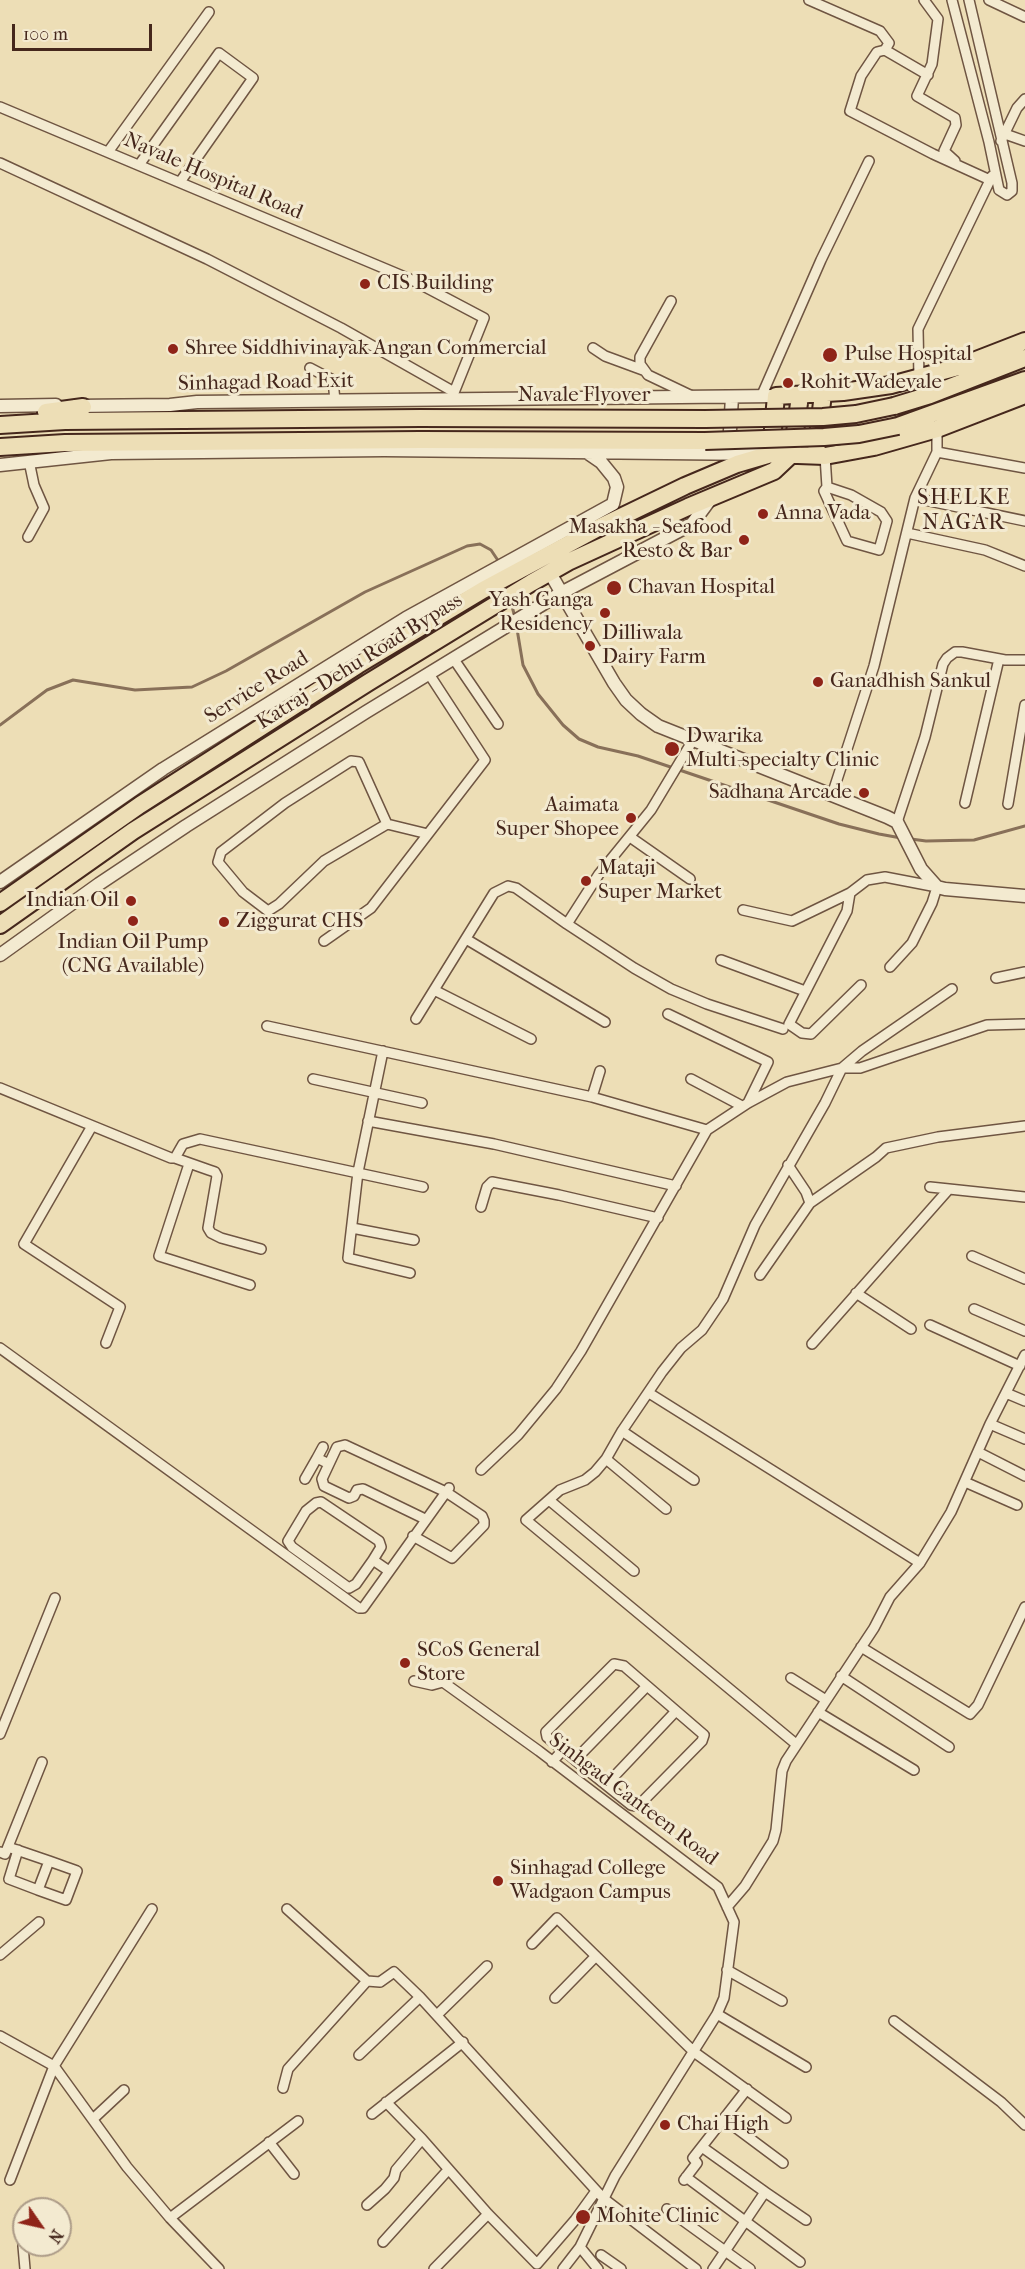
<!DOCTYPE html>
<html>
<head>
<meta charset="utf-8">
<style>
	body { margin:0 }
	#map { position:relative; width:1025px; height:2269px; overflow:hidden; background:#eddeb6; font-family:"IM FELL French Canon",serif }
	canvas { display:block }
	.north { position:absolute; left:12px; top:2197px; width:60px; height:60px; box-sizing:border-box; background:#f3ead0; border:2px solid #ad9c88; border-radius:50%; rotate:124deg; font-size:16px; font-weight:700; line-height:24px; text-align:center; color:#45271c }
	.north::after { content:''; display:block; margin:auto; width:21px; height:27px; background:#8f2418; clip-path:polygon(50% 0,100% 100%,50% 72%,0 100%) }
	.scale { position:absolute; left:12px; top:24px; width:140px; height:27px; box-sizing:border-box; border:3px solid #45271c; border-top:0; padding-left:8px; font-size:18px; line-height:21px; white-space:nowrap; color:#45271c; -webkit-text-stroke:4px #f3ead0; paint-order:stroke }
</style>
</head>
<body>
<div id="map">
<canvas width="1025" height="2269"></canvas>
<div class="north">N</div>
<div class="scale">100 m</div>
</div>
<script>
const context = document.querySelector('canvas').getContext('2d');
context.lineJoin = 'round';
const poly = rows => new Path2D(rows.map(r => 'M' + r).join(''));
function strokePath(path, color, width, dash) { context.strokeStyle = color; context.lineWidth = width; context.lineCap = dash ? 'butt' : 'round'; context.setLineDash(dash || []); context.stroke(path); }
function drawText(font, color, halo, rows, align = 'center') {
  context.font = font + ' "IM FELL French Canon",serif'; context.lineWidth = 6; context.setLineDash([]); context.textBaseline = 'middle'; context.strokeStyle = halo; context.fillStyle = color; for (const [text, x, y, turn = 0] of rows) {
    context.save(); context.translate(x, y); context.rotate((+turn || 0) * Math.PI / 180); context.textAlign = isNaN(turn) ? turn : align; if (halo) context.strokeText(text, 0, 0); context.fillText(text, 0, 0); context.restore();
  }
}
strokePath(poly([
	[511,603,515,617],
	[516,623,523,665,538,694,563,725,579,739,598,747,638,756,839,824,879,834,901,838],
	[0,725,47,690,73,680,135,690,192,687,226,671,365,592,467,546,480,544,491,550,499,562],
	[911,839,926,841,974,840,1025,826]
]), '#887059', 3);
const minor = poly([
	[809,0,880,31,889,43,885,50],
	[924,0,938,19,932,64,917,96,955,118,956,125,944,151,955,161],
	[952,0,989,142,999,190,1007,195,1012,191,1012,183,969,0],
	[989,0,1025,17],
	[928,75,885,50,877,52,861,76,850,111,933,154,990,180],
	[0,107,412,280,484,318,451,400],
	[1005,134,1025,141],
	[1001,141,1017,108,1025,99],
	[108,152,209,12],
	[0,163,207,259,341,328,454,392],
	[139,165,219,53,253,78,180,182],
	[671,301,640,357,640,364,648,375,692,396],
	[593,348,605,356,643,370],
	[310,368,333,380,335,401],
	[919,378,918,329,992,176],
	[761,397,821,260,869,161],
	[937,452,1025,468],
	[825,456,827,487,824,491,847,541,879,550,887,521,881,512,851,495,827,487],
	[915,498,1025,521],
	[907,533,985,550,1025,566],
	[28,537,44,508,34,485,29,461],
	[453,658,498,724],
	[832,795,874,666,915,498,937,452,937,429],
	[965,803,999,659],
	[1008,804,1025,705],
	[897,822,925,737,943,664,947,658,955,652,962,652,1005,660,1025,660],
	[387,824,359,762,351,761,285,803,221,852,218,862,243,892,268,911,279,904,324,861,387,824,428,834],
	[630,837,690,879],
	[743,910,792,921,850,893],
	[567,924,599,874,651,810,693,740],
	[466,939,605,1022],
	[324,941,371,908,485,760,429,674],
	[721,960,805,991],
	[996,978,1025,972],
	[861,985,811,1034,802,1033,789,1024,847,911,850,893,867,880,885,877,937,887,932,903,912,943,890,967],
	[434,990,531,1039],
	[668,1014,768,1062,748,1103],
	[416,1019,494,893,508,886,516,888,567,924,634,968,671,989,707,1004,783,1029],
	[267,1026,592,1097,707,1130],
	[383,1051,358,1172,348,1258,410,1273],
	[313,1079,422,1103],
	[691,1079,742,1106],
	[0,1088,171,1158,175,1158,183,1144,200,1139,423,1187],
	[592,1097,600,1071],
	[368,1121,494,1144,676,1186],
	[92,1126,24,1244,120,1307,106,1343],
	[175,1158,209,1170,215,1172,217,1176,208,1228,211,1233,221,1238,261,1249],
	[189,1164,159,1256,250,1285],
	[930,1187,949,1189],
	[810,1203,876,1157,886,1148,938,1137,1025,1126],
	[481,1207,487,1187,492,1182,559,1195,658,1218],
	[352,1228,414,1240],
	[972,1256,1025,1279],
	[760,1275,810,1203,806,1192,788,1165],
	[856,1293,911,1329],
	[974,1309,1025,1331],
	[930,1325,1020,1366],
	[812,1344,949,1189,1025,1197],
	[0,1348,359,1608,363,1608,449,1488],
	[649,1393,920,1563],
	[1006,1393,1025,1401],
	[990,1424,1025,1439],
	[622,1431,694,1480],
	[323,1447,317,1458,329,1464],
	[978,1452,1025,1476],
	[606,1459,666,1509],
	[481,1470,518,1435,556,1389,581,1351,707,1130,748,1103,787,1082,842,1068,862,1051,952,989],
	[305,1479,317,1458],
	[965,1482,1017,1505],
	[549,1500,634,1571],
	[413,1536,452,1558,484,1525,484,1521,482,1516,446,1492,345,1445,337,1447,322,1479,324,1486,349,1498,354,1496,357,1490,363,1489,425,1519],
	[373,1560,356,1584,349,1588,292,1547,288,1541,306,1511,316,1503,321,1502,379,1541,381,1547,373,1560,389,1571],
	[861,1647,970,1714,978,1705,1025,1607],
	[841,1676,949,1747],
	[791,1678,826,1700],
	[414,1681,432,1685,443,1682,539,1751,718,1887,734,1922,724,1998,717,2014,615,2176,580,2247,563,2269],
	[818,1712,914,1770],
	[0,1734,55,1598],
	[796,1744,526,1520,560,1490,585,1480,595,1472,606,1459,622,1431,662,1372,681,1348,702,1330,723,1299,755,1225,825,1103,842,1068,860,1068,987,1025,1025,1024],
	[563,1750,575,1760,647,1686],
	[552,1762,563,1750,547,1737,546,1732,614,1664,624,1666,704,1735,702,1741,640,1804,636,1806,631,1805,575,1760],
	[606,1785,676,1711],
	[8,1847,49,1861,38,1890,9,1879,18,1850],
	[0,1852,5,1854,42,1762],
	[38,1890,66,1900,77,1871,49,1861],
	[727,1907,745,1886,773,1841,776,1830,782,1771,786,1761,874,1628,890,1597,920,1563,951,1512,990,1424,1025,1355],
	[287,1909,367,1981,380,1982,394,1972,420,1997],
	[532,1944,557,1918,694,2052,786,2118],
	[0,1955,39,1922],
	[727,1970,782,2001],
	[555,1998,596,1956],
	[438,2014,487,1966],
	[717,2014,806,2067],
	[894,2021,1001,2102,1025,2125],
	[0,2036,54,2066,127,2167,170,2218,219,2269],
	[359,2055,420,1997,603,2198,696,2269],
	[283,2088,288,2069,367,1981],
	[386,2102,422,2139,488,2214,537,2264,575,2220,596,2191],
	[372,2114,463,2042],
	[93,2119,124,2090],
	[724,2119,783,2163],
	[269,2142,294,2174],
	[702,2147,765,2192],
	[686,2177,800,2262],
	[10,2180,54,2066,152,1909],
	[684,2180,697,2163,693,2158,747,2089],
	[367,2205,385,2189,394,2178,396,2170,422,2139],
	[667,2209,750,2269],
	[170,2218,298,2121],
	[383,2242,448,2170],
	[23,2246,25,2269],
	[580,2247,598,2269],
	[601,2255,621,2269],
	[434,2269,488,2214],
	[713,2269,765,2192,806,2220]
]);
const tertiary = poly([
	[0,406,56,405],
	[76,406,170,405,197,402,776,396],
	[729,447,732,397],
	[0,465,111,453,384,450,760,454],
	[550,573,614,683,626,700,641,714,658,726,887,817,897,822,921,869,937,887,945,889,1025,896],
	[0,882,163,769,406,618,613,504,617,487,614,478,601,462,585,451],
	[0,955,99,884,186,826,366,712,561,593,692,524,712,497]
]);
const trunk = poly([
	[894,406,930,395,1025,358],
	[46,412,83,407],
	[0,425,65,421,420,418,705,419],
	[898,426,1025,380],
	[0,447,65,443,420,440,705,441],
	[771,451,776,396,843,392,891,385,958,367,1025,341],
	[816,452,823,394],
	[0,903,140,805,358,665,483,590,600,527,685,486,737,464,771,454,825,456,874,447,937,429,1025,395],
	[0,925,133,831,369,682,531,583,568,562,688,507,774,471,792,454,800,396]
]);
strokePath(minor, '#6f5542', 12);
strokePath(tertiary, '#6f5542', 15);
strokePath(trunk, '#45271c', 20);
strokePath(minor, '#f3ead0', 9);
strokePath(tertiary, '#f3ead0', 12);
strokePath(trunk, '#eddeb6', 16);
const trunkBridge = poly([
	[705,419,823,417,856,414,894,406],
	[705,441,824,437,859,434,898,426]
]);
strokePath(trunkBridge, '#45271c', 20, []);
strokePath(trunkBridge, '#eddeb6', 16);
for (const [x, y, r, color] of [
	[365,284,6,"#8f2418"],
	[173,349,6,"#8f2418"],
	[830,355,8,"#8f2418"],
	[788,383,6,"#8f2418"],
	[763,514,6,"#8f2418"],
	[744,540,6,"#8f2418"],
	[614,588,8,"#8f2418"],
	[605,613,6,"#8f2418"],
	[590,646,6,"#8f2418"],
	[818,682,6,"#8f2418"],
	[672,749,8,"#8f2418"],
	[864,793,6,"#8f2418"],
	[631,818,6,"#8f2418"],
	[586,881,6,"#8f2418"],
	[131,901,6,"#8f2418"],
	[133,921,6,"#8f2418"],
	[224,922,6,"#8f2418"],
	[405,1663,6,"#8f2418"],
	[498,1881,6,"#8f2418"],
	[665,2125,6,"#8f2418"],
	[583,2217,8,"#8f2418"]
]) { const dot = new Path2D(); dot.arc(x, y, r, 0, 2 * Math.PI); context.fillStyle = color; context.fill(dot); strokePath(dot, '#f3ead0', 2); }
drawText('21px', '#45271c', '#f3ead0', [
	["Navale Hospital Road",213,177,23],
	["Sinhagad Road Exit",266,383,-1],
	["Navale Flyover",584,396],
	["Katraj - Dehu Road Bypass",360,662,-32],
	["Service Road",257,688,-32],
	["Sinhgad Canteen Road",633,1800,37]
]);
drawText('21px', '#45271c', '#f3ead0', [
	["CIS Building",377,284],
	["Shree Siddhivinayak Angan Commercial",185,349],
	["Pulse Hospital",844,355],
	["Rohit Wadevale",800,383],
	["Anna Vada",775,514],
	["Masakha - Seafood",732,528,"right"],
	["Resto & Bar",732,552,"right"],
	["Chavan Hospital",628,588],
	["Yash Ganga",593,601,"right"],
	["Residency",593,625,"right"],
	["Dilliwala",602,634],
	["Dairy Farm",602,658],
	["Ganadhish Sankul",830,682],
	["Dwarika",686,737],
	["Multi-specialty Clinic",686,761],
	["Sadhana Arcade",852,793,"right"],
	["Aaimata",619,806,"right"],
	["Super Shopee",619,830,"right"],
	["Mataji",598,869],
	["Super Market",598,893],
	["Indian Oil",119,901,"right"],
	["Ziggurat CHS",236,922],
	["Indian Oil Pump",133,943,"center"],
	["(CNG Available)",133,967,"center"],
	["SCoS General",417,1651],
	["Store",417,1675],
	["Sinhagad College",510,1869],
	["Wadgaon Campus",510,1893],
	["Chai High",677,2125],
	["Mohite Clinic",596,2217]
], 'left');
context.letterSpacing = '1.5px';
drawText('22px', '#45271c', '#f3ead0', [
	["SHELKE",964,499],
	["NAGAR",964,524]
]);
context.letterSpacing = '0px';
</script>
</body>
</html>
